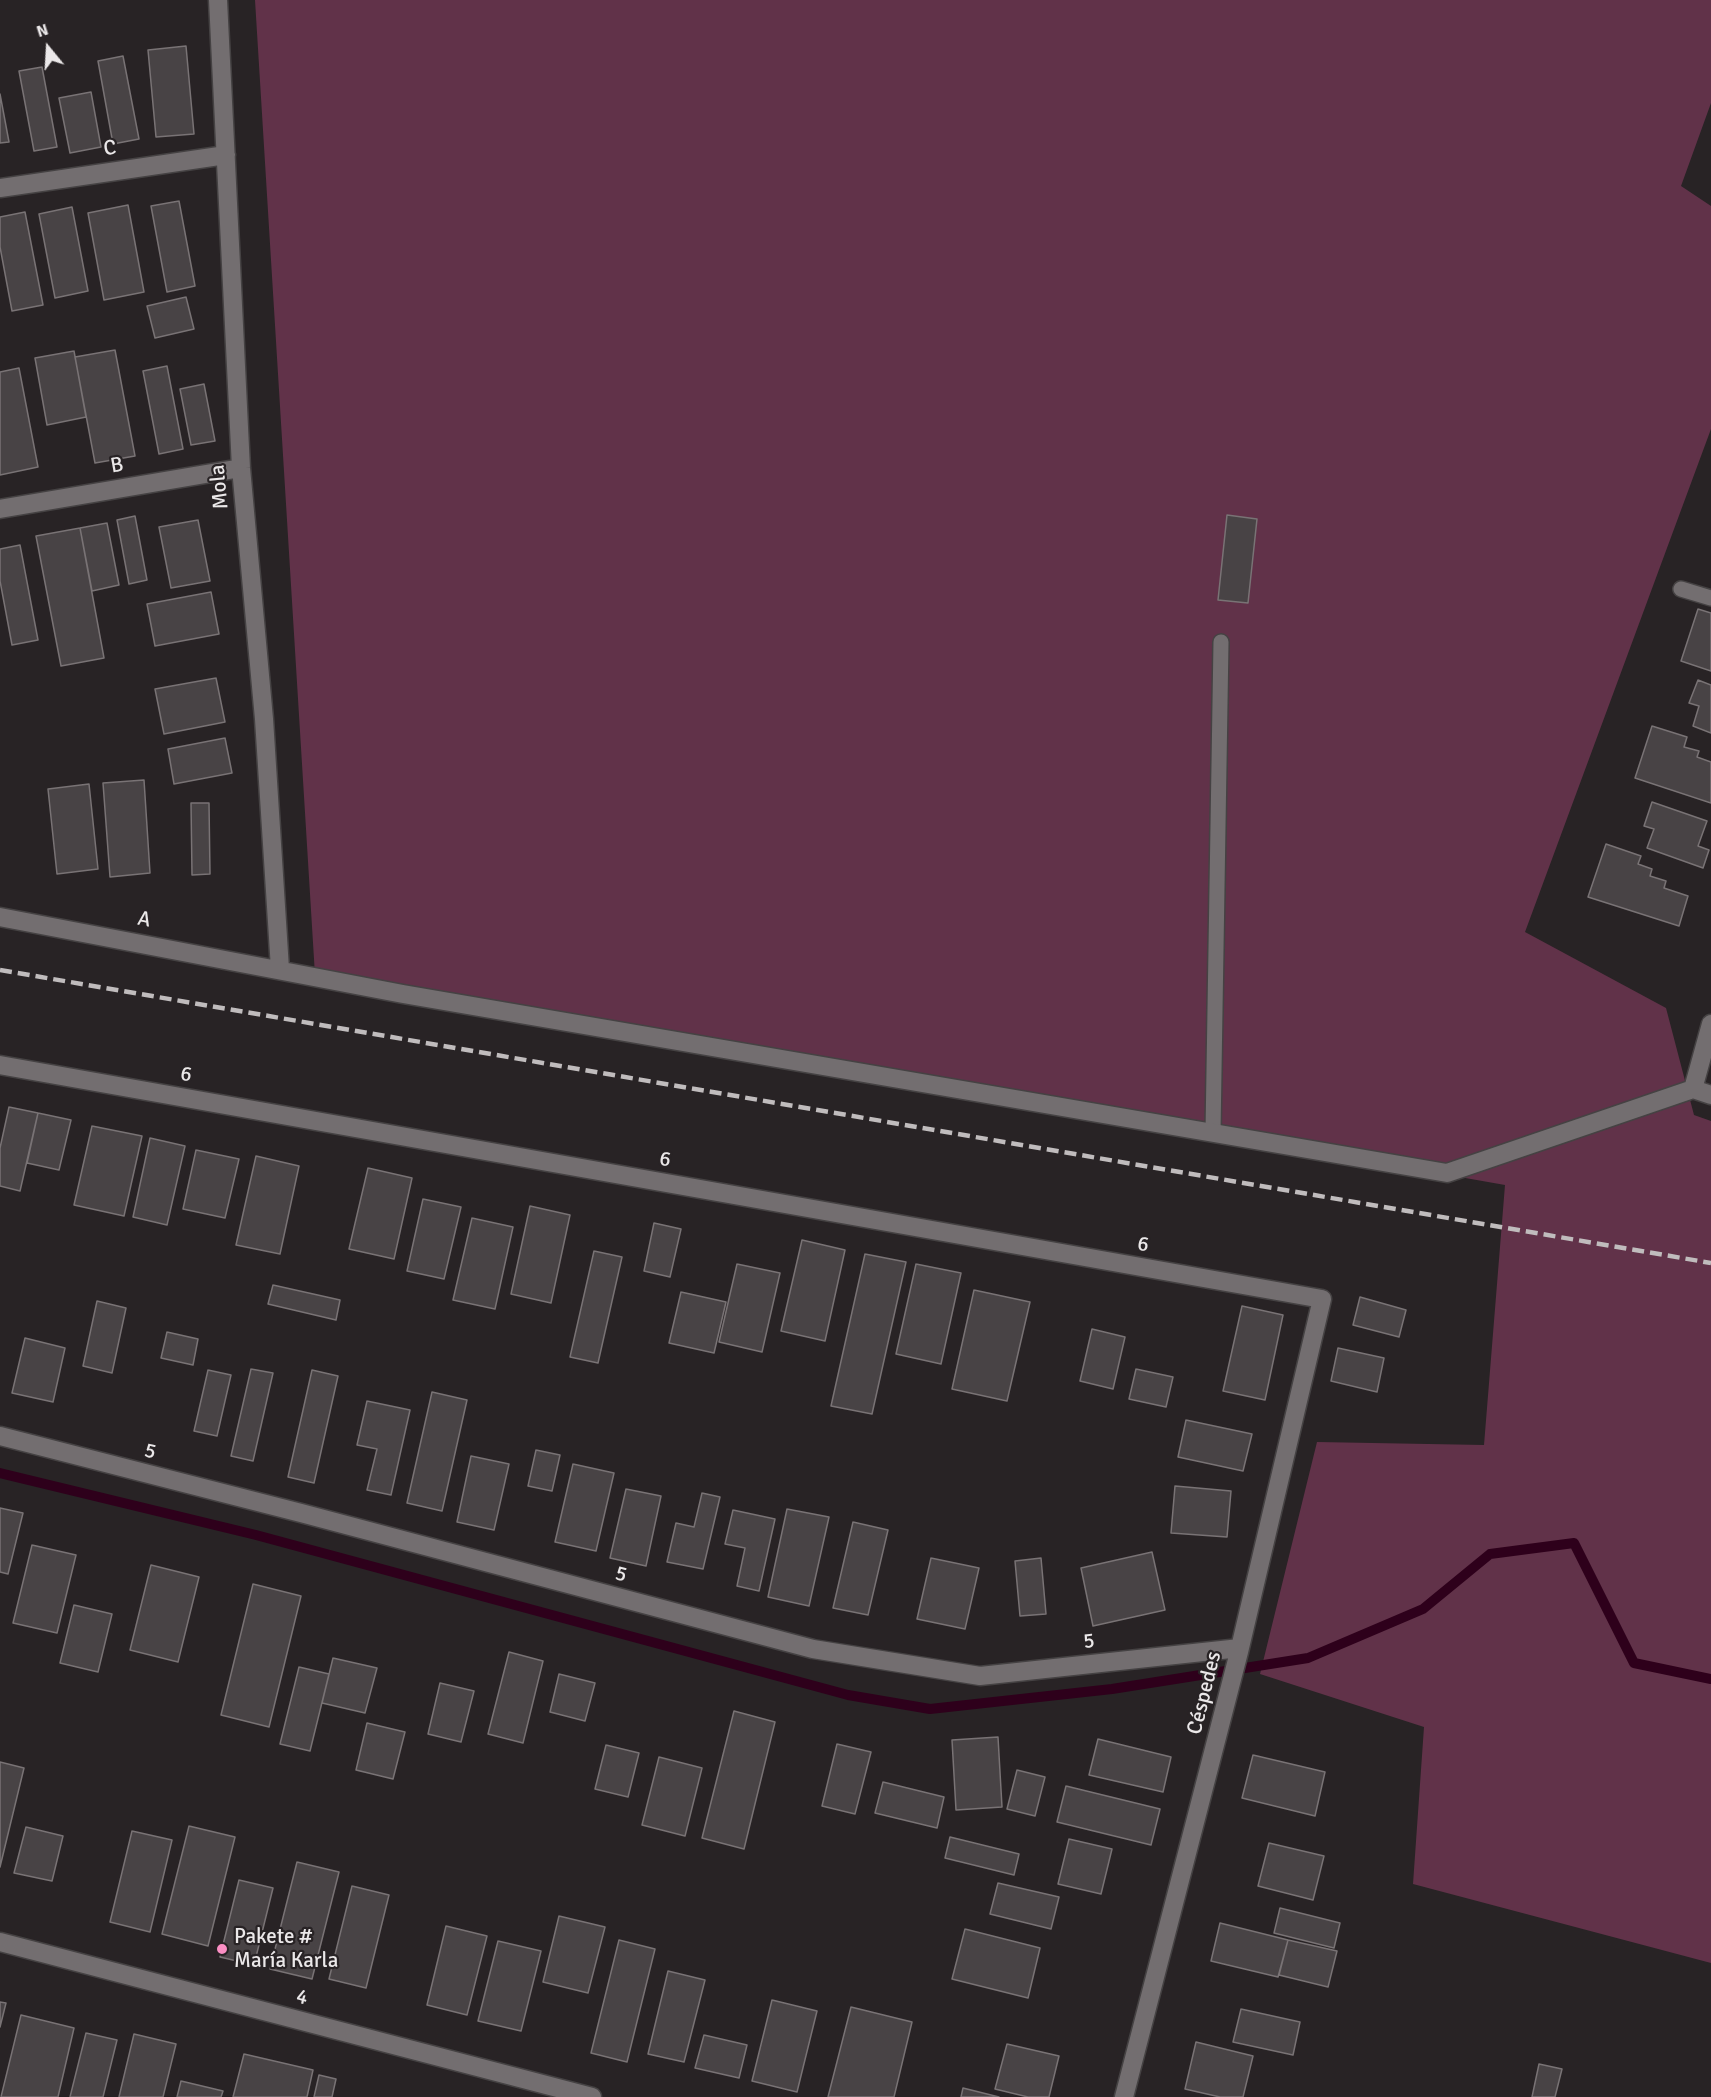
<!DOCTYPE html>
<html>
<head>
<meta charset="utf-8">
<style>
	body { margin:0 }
	#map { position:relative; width:1711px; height:2097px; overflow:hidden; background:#282325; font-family:Signika,sans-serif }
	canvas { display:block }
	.north { position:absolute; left:18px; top:18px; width:60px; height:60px; -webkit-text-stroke:4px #282325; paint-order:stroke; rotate:342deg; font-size:16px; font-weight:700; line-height:24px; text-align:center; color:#ebe8e9 }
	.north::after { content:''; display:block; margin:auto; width:21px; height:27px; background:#ebe8e9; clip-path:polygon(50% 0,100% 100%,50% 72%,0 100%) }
</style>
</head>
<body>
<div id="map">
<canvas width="1711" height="2097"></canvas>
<div class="north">N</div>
</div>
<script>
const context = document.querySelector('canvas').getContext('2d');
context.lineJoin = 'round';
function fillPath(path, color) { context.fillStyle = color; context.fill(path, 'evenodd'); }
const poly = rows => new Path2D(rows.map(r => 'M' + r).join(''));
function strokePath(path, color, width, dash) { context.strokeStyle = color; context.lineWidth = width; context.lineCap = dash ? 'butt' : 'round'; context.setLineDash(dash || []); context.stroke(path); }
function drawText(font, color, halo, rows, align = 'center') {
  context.font = font + ' Signika,sans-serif'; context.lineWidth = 4.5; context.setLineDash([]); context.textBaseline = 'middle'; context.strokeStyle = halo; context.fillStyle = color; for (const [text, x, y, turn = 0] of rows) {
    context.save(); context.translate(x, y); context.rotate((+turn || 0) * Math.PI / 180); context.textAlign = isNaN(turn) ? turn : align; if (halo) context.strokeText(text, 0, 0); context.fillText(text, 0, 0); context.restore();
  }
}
fillPath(poly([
	[255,0,1711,0,1711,103,1681,186,1711,206,1711,429,1525,932,1666,1008,1694,1115,1711,1121,1711,1963,1413,1884,1424,1727,1260,1674,1317,1442,1484,1445,1505,1185,315,975]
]), '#613249');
strokePath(poly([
	[0,1473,256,1535,848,1695,930,1709,1112,1689,1308,1658,1423,1609,1490,1554,1574,1543,1634,1663,1711,1679]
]), '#2e001b', 10);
const building = poly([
	[186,46,194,134,156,137,148,50,186,46],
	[123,56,139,139,113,144,98,61,123,56],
	[42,67,57,147,34,151,19,71,42,67],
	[91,92,101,147,70,153,59,98,91,92],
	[0,94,9,142,0,143,0,94],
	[179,201,195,286,167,292,151,206,179,201],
	[128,205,144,292,104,300,88,213,128,205],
	[72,207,88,291,55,298,39,214,72,207],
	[25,212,43,305,12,311,0,247,0,217,25,212],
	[186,297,194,329,155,338,147,306,186,297],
	[115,350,135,456,95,463,75,357,115,350],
	[74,351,86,417,47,425,35,358,74,351],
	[167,366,183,449,159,454,143,371,167,366],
	[19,368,38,467,0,475,0,372,19,368],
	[204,384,215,441,191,445,180,389,204,384],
	[1227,515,1257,519,1248,603,1218,600,1227,515],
	[135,516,147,580,129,584,117,520,135,516],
	[198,520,210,581,171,588,159,527,198,520],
	[107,523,119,585,92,591,80,528,107,523],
	[80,528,104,658,61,666,36,536,80,528],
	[20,545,38,640,12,645,0,581,0,549,20,545],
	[211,592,219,634,155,646,147,604,211,592],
	[1698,609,1711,613,1711,671,1681,661,1698,609],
	[216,678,225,722,164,734,155,689,216,678],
	[1698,680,1711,685,1711,733,1693,726,1699,706,1689,703,1698,680],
	[1652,726,1687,737,1684,747,1699,751,1697,757,1711,762,1711,803,1635,778,1652,726],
	[225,738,232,773,174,784,168,749,225,738],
	[144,780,150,873,110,877,103,783,144,780],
	[89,784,98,869,57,874,48,789,89,784],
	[1652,802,1707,821,1698,846,1709,850,1703,868,1647,848,1654,829,1644,826,1652,802],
	[191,803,209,803,210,874,192,875,191,803],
	[1606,844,1641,856,1638,864,1652,869,1650,876,1666,881,1664,888,1688,896,1679,926,1588,897,1606,844],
	[9,1107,38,1113,20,1191,0,1186,0,1148,9,1107],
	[38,1113,71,1120,59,1170,27,1163,38,1113],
	[92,1126,142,1136,124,1216,74,1205,92,1126],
	[150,1138,185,1146,167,1225,133,1217,150,1138],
	[196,1150,239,1159,225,1218,183,1209,196,1150],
	[256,1156,299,1166,280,1254,236,1245,256,1156],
	[368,1168,412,1178,394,1259,349,1249,368,1168],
	[423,1199,461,1207,444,1279,407,1271,423,1199],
	[530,1206,570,1215,551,1303,511,1294,530,1206],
	[472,1218,513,1227,495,1309,453,1300,472,1218],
	[654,1223,681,1229,670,1277,644,1271,654,1223],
	[802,1240,845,1250,825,1341,781,1331,802,1240],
	[594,1251,622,1257,598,1363,570,1357,594,1251],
	[865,1254,906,1262,872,1414,831,1406,865,1254],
	[737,1264,780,1273,762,1352,719,1342,737,1264],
	[916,1264,961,1273,941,1364,896,1354,916,1264],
	[273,1285,340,1300,336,1320,268,1304,273,1285],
	[974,1290,1030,1302,1007,1401,952,1389,974,1290],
	[681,1292,726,1302,714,1353,669,1343,681,1292],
	[1360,1297,1406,1310,1399,1337,1353,1325,1360,1297],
	[97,1301,126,1308,112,1373,83,1366,97,1301],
	[1242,1306,1283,1315,1265,1400,1223,1391,1242,1306],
	[1092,1329,1125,1337,1113,1389,1080,1381,1092,1329],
	[167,1332,198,1339,193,1365,161,1358,167,1332],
	[25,1338,65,1348,53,1402,12,1393,25,1338],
	[1338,1348,1384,1358,1377,1392,1331,1381,1338,1348],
	[251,1369,273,1373,253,1461,231,1456,251,1369],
	[1136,1369,1173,1377,1166,1407,1129,1399,1136,1369],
	[208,1370,231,1375,217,1436,194,1431,208,1370],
	[312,1370,338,1376,314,1483,288,1477,312,1370],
	[432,1392,467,1400,442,1511,407,1503,432,1392],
	[367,1401,410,1410,391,1495,367,1490,377,1449,357,1445,367,1401],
	[1186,1420,1252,1434,1243,1471,1178,1457,1186,1420],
	[536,1450,560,1455,552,1491,528,1486,536,1450],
	[471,1456,509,1464,494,1530,457,1522,471,1456],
	[573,1464,614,1473,596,1551,555,1542,573,1464],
	[1175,1486,1231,1491,1227,1537,1171,1533,1175,1486],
	[626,1489,661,1496,646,1566,610,1558,626,1489],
	[702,1493,720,1497,703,1569,667,1562,676,1523,694,1527,702,1493],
	[0,1508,23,1513,8,1574,0,1572,0,1508],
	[787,1509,829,1517,809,1606,768,1597,787,1509],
	[733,1510,775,1519,759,1591,737,1586,745,1548,725,1544,733,1510],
	[853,1522,888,1530,868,1615,833,1608,853,1522],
	[32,1545,76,1555,57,1633,13,1623,32,1545],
	[1152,1552,1165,1610,1093,1626,1081,1568,1152,1552],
	[931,1558,979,1568,965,1629,917,1619,931,1558],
	[1041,1558,1046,1614,1020,1616,1015,1561,1041,1558],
	[151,1565,199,1577,178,1662,130,1650,151,1565],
	[253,1584,301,1596,269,1727,221,1715,253,1584],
	[74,1605,112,1614,98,1672,60,1663,74,1605],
	[509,1652,543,1661,523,1743,488,1734,509,1652],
	[333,1658,377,1668,365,1713,322,1703,333,1658],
	[299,1667,329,1674,310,1751,280,1744,299,1667],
	[559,1674,595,1683,585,1721,550,1712,559,1674],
	[440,1683,474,1691,461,1742,428,1734,440,1683],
	[734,1711,775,1722,744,1849,702,1838,734,1711],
	[367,1723,405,1732,393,1779,356,1770,367,1723],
	[998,1737,1002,1807,956,1810,952,1740,998,1737],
	[1098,1739,1171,1757,1163,1792,1089,1775,1098,1739],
	[837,1744,871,1752,855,1814,822,1806,837,1744],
	[606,1745,639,1753,628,1797,595,1789,606,1745],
	[1253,1755,1325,1772,1315,1816,1242,1798,1253,1755],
	[659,1757,702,1768,685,1836,642,1825,659,1757],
	[0,1762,24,1768,0,1867,0,1762],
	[1017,1770,1045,1777,1035,1816,1007,1809,1017,1770],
	[883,1782,944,1797,937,1828,875,1813,883,1782],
	[1066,1786,1160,1809,1151,1845,1057,1822,1066,1786],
	[189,1826,235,1837,208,1946,162,1934,189,1826],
	[26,1827,63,1836,52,1881,14,1873,26,1827],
	[132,1831,172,1840,150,1932,110,1922,132,1831],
	[950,1837,1019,1854,1014,1875,945,1858,950,1837],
	[1069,1839,1112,1849,1101,1894,1058,1884,1069,1839],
	[1269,1843,1324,1856,1313,1900,1258,1886,1269,1843],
	[297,1862,339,1872,312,1979,270,1969,297,1862],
	[239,1880,273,1888,254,1965,220,1957,239,1880],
	[998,1883,1059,1897,1051,1929,990,1914,998,1883],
	[352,1886,389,1895,366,1988,329,1979,352,1886],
	[1280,1908,1340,1923,1334,1948,1274,1933,1280,1908],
	[559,1916,605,1927,588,1993,543,1982,559,1916],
	[1220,1923,1288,1940,1278,1977,1211,1961,1220,1923],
	[446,1926,487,1936,467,2015,427,2005,446,1926],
	[965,1929,1040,1948,1028,1998,952,1979,965,1929],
	[619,1940,655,1949,627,2062,591,2053,619,1940],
	[1288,1940,1337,1951,1328,1987,1279,1975,1288,1940],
	[498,1941,541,1951,521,2031,478,2021,498,1941],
	[668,1971,705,1980,684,2062,648,2054,668,1971],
	[772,2000,817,2011,797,2092,752,2081,772,2000],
	[0,2002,6,2003,0,2027,0,2002],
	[851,2007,912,2022,894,2097,828,2097,851,2007],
	[1241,2009,1300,2022,1293,2055,1233,2042,1241,2009],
	[21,2015,74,2028,58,2097,1,2097,21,2015],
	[86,2033,117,2040,103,2097,70,2097,86,2033],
	[134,2034,176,2044,163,2097,119,2097,134,2034],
	[704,2035,747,2045,739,2078,695,2068,704,2035],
	[1196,2042,1253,2056,1243,2097,1220,2097,1185,2089,1196,2042],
	[1007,2044,1059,2056,1049,2097,1028,2097,995,2089,1007,2044],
	[244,2054,313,2070,307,2097,233,2097,244,2054],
	[1539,2064,1562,2069,1555,2097,1532,2097,1539,2064],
	[319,2075,336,2079,332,2097,314,2097,319,2075],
	[181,2081,223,2091,221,2097,177,2097,181,2081],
	[963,2088,999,2097,961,2097,963,2088]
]);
fillPath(building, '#484345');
strokePath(building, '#797375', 1.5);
const lane = poly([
	[1681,589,1711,598],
	[1213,1132,1221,642]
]);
const street = poly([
	[218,0,241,468,264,719,280,969],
	[0,188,226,155],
	[0,509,241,468],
	[0,917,403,994,1447,1173,1693,1089,1711,1095],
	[0,1065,1322,1299,1239,1652,1124,2097],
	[1693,1089,1711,1024],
	[0,1436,301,1513,813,1649,980,1676,1240,1648],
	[0,1942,592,2097]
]);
strokePath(lane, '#454243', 18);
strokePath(street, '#454243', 21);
strokePath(lane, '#736e70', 15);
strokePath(street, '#736e70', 18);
strokePath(poly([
	[0,970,1711,1263]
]), '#c0bcbd', 4.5, [12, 6]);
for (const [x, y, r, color] of [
	[222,1949,6,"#fb8fc4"]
]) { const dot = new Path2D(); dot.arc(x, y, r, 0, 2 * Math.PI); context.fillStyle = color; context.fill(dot); strokePath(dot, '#282325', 2); }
drawText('21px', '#ebe8e9', '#282325', [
	["C",110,149,-8],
	["B",117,466,-10],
	["Mola",220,487,-95],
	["A",144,920,11],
	["6",186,1075,10],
	["6",665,1160,10],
	["6",1143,1245,10],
	["5",150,1452,14],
	["5",621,1575,15],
	["5",1089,1642,-6],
	["Céspedes",1205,1693,-76],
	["4",302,1998,15]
]);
drawText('21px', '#ebe8e9', '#282325', [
	["Pakete #",234,1937],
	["María Karla",234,1961]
], 'left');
</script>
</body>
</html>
